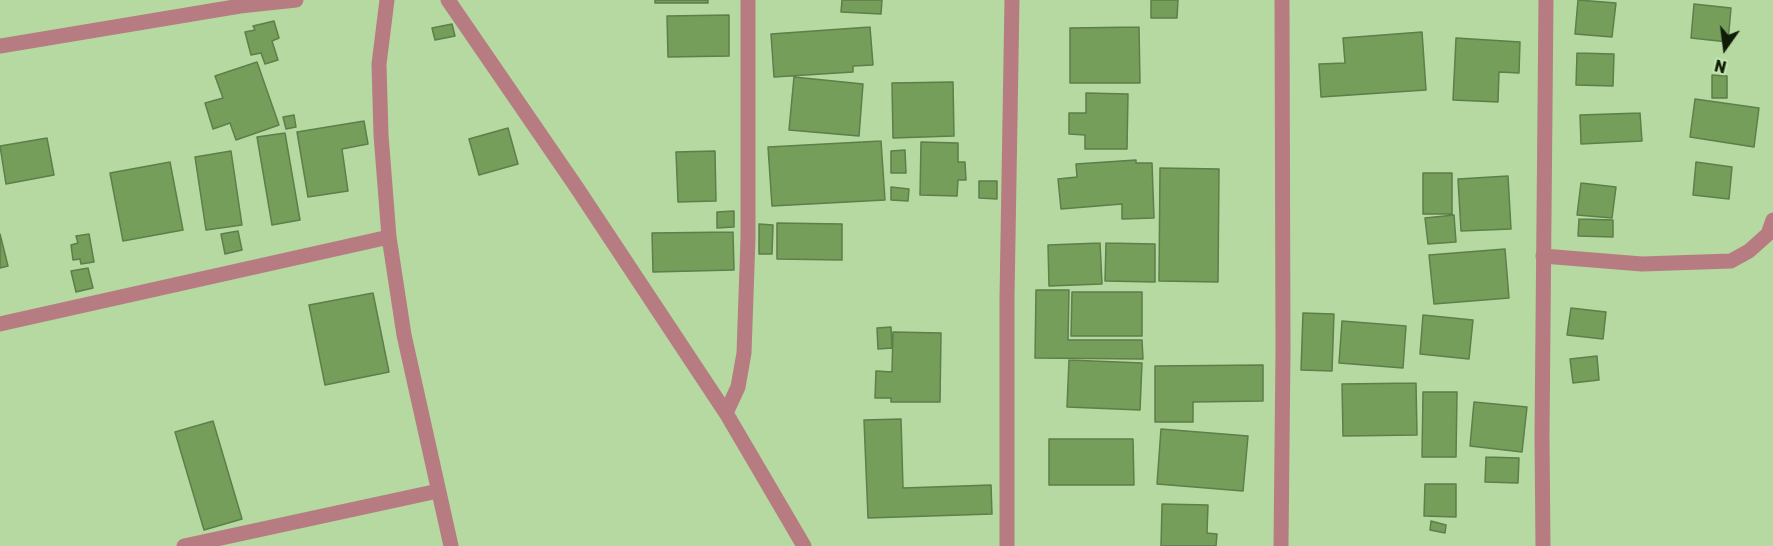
<!DOCTYPE html>
<html>
<head>
<meta charset="utf-8">
<style>
	body { margin:0 }
	#map { position:relative; width:1773px; height:546px; overflow:hidden; background:#b5d9a1; font-family:Rubik,sans-serif }
	canvas { display:block }
	.north { position:absolute; left:1695px; top:18px; width:60px; height:60px; -webkit-text-stroke:4px #c2e6ad; paint-order:stroke; rotate:194deg; font-size:16px; font-weight:700; line-height:24px; text-align:center; color:#101c08 }
	.north::after { content:''; display:block; margin:auto; width:21px; height:27px; background:#101c08; clip-path:polygon(50% 0,100% 100%,50% 72%,0 100%) }
</style>
</head>
<body>
<div id="map">
<canvas width="1773" height="546"></canvas>
<div class="north">N</div>
</div>
<script>
const context = document.querySelector('canvas').getContext('2d');
context.lineJoin = 'round';
function fillPath(path, color) { context.fillStyle = color; context.fill(path, 'evenodd'); }
const poly = rows => new Path2D(rows.map(r => 'M' + r).join(''));
function strokePath(path, color, width, dash) { context.strokeStyle = color; context.lineWidth = width; context.lineCap = dash ? 'butt' : 'round'; context.setLineDash(dash || []); context.stroke(path); }
const building = poly([
	[655,0,708,0,708,3,655,3,655,0],
	[842,0,882,0,881,14,841,12,842,0],
	[1151,0,1178,0,1177,18,1151,18,1151,0],
	[1578,0,1616,3,1612,37,1575,34,1578,0],
	[1694,4,1731,8,1728,42,1691,38,1694,4],
	[729,15,729,56,668,57,667,16,729,15],
	[274,21,279,38,272,41,278,60,265,64,261,53,251,55,245,32,255,30,253,26,274,21],
	[452,24,455,36,435,40,432,28,452,24],
	[870,27,873,65,853,66,853,72,774,77,771,34,870,27],
	[1139,27,1140,83,1070,83,1070,28,1139,27],
	[1422,32,1426,90,1321,97,1319,64,1345,63,1343,38,1422,32],
	[1456,38,1520,42,1519,73,1499,72,1498,102,1453,100,1456,38],
	[1577,53,1614,54,1613,86,1576,85,1577,53],
	[257,62,279,125,236,140,230,123,213,129,205,103,223,98,215,76,257,62],
	[1712,75,1727,76,1727,98,1712,98,1712,75],
	[794,77,863,84,859,136,789,130,794,77],
	[953,82,954,136,893,138,892,83,953,82],
	[1086,93,1128,94,1127,149,1085,149,1085,135,1069,134,1069,113,1086,113,1086,93],
	[1695,99,1759,108,1754,147,1690,137,1695,99],
	[1640,113,1642,141,1581,144,1580,115,1640,113],
	[294,115,296,127,286,129,283,117,294,115],
	[364,121,368,144,342,149,348,191,308,197,297,132,364,121],
	[508,128,518,164,479,175,469,139,508,128],
	[285,133,300,220,272,225,257,137,285,133],
	[47,138,54,175,6,184,0,146,47,138],
	[881,141,885,200,772,206,768,147,881,141],
	[921,142,958,143,958,162,965,162,966,180,958,180,957,196,920,195,921,142],
	[905,150,906,173,891,173,891,151,905,150],
	[231,151,242,225,206,230,195,157,231,151],
	[715,151,716,201,678,202,676,152,715,151],
	[1136,160,1136,163,1152,163,1154,218,1122,219,1122,204,1061,209,1058,179,1077,177,1076,164,1136,160],
	[170,162,183,230,123,241,110,173,170,162],
	[1696,162,1732,167,1729,199,1693,195,1696,162],
	[1160,168,1219,169,1218,282,1159,281,1160,168],
	[1423,173,1452,173,1452,214,1423,214,1423,173],
	[1508,176,1511,229,1461,231,1458,179,1508,176],
	[979,181,997,181,997,199,979,198,979,181],
	[1581,183,1616,187,1612,218,1577,215,1581,183],
	[891,187,909,189,908,201,891,200,891,187],
	[734,211,734,227,717,228,717,212,734,211],
	[1454,215,1456,242,1428,244,1425,218,1454,215],
	[1579,219,1613,220,1613,237,1578,236,1579,219],
	[777,223,842,224,842,260,777,259,777,223],
	[759,224,773,225,772,254,759,254,759,224],
	[238,231,242,250,225,254,221,234,238,231],
	[733,232,734,270,653,272,652,233,733,232],
	[0,234,8,266,0,268,0,234],
	[89,234,94,262,81,264,80,259,73,260,71,245,78,243,76,236,89,234],
	[1100,243,1102,284,1049,286,1048,245,1100,243],
	[1106,243,1155,244,1155,282,1105,281,1106,243],
	[1505,249,1509,298,1434,304,1429,255,1505,249],
	[88,268,93,288,76,292,71,271,88,268],
	[1036,290,1069,290,1068,340,1142,340,1143,359,1035,358,1036,290],
	[1072,292,1142,292,1142,336,1071,336,1072,292],
	[373,293,389,372,325,385,309,305,373,293],
	[1571,308,1606,312,1603,339,1567,335,1571,308],
	[1303,313,1334,314,1332,371,1301,370,1303,313],
	[1423,315,1473,320,1469,359,1420,354,1423,315],
	[1342,321,1406,326,1403,368,1339,363,1342,321],
	[891,327,892,348,878,349,877,328,891,327],
	[893,332,941,333,940,402,891,402,891,398,875,398,876,371,892,372,893,332],
	[1597,356,1599,380,1573,383,1570,359,1597,356],
	[1069,360,1142,363,1140,410,1067,407,1069,360],
	[1263,365,1263,401,1193,402,1193,422,1155,422,1155,366,1263,365],
	[1416,383,1417,435,1343,436,1342,384,1416,383],
	[1423,392,1457,392,1456,457,1422,457,1423,392],
	[1474,402,1527,407,1522,452,1470,446,1474,402],
	[901,419,903,488,991,485,992,514,868,518,864,420,901,419],
	[213,421,242,519,204,530,175,432,213,421],
	[1161,429,1248,436,1243,491,1157,484,1161,429],
	[1049,439,1133,439,1134,485,1049,485,1049,439],
	[1486,457,1519,458,1518,483,1485,482,1486,457],
	[1425,484,1456,484,1456,517,1424,516,1425,484],
	[1162,504,1208,505,1207,533,1217,534,1216,546,1161,546,1162,504],
	[1431,521,1446,525,1445,533,1430,530,1431,521]
]);
fillPath(building, '#749e5a');
strokePath(building, '#5e7e4a', 1.5);
strokePath(poly([
	[387,0,379,64,381,135,389,237,404,335,451,546],
	[448,0,575,185,726,413,804,546],
	[0,46,240,6,296,0],
	[1543,256,1642,264,1731,261,1749,251,1768,234,1773,220],
	[0,324,389,237],
	[726,413,738,387,744,353,748,238,748,0],
	[184,546,438,491],
	[1007,546,1007,298,1012,0],
	[1281,546,1283,350,1282,0],
	[1543,546,1542,436,1546,0]
]), '#b77c81', 15);
</script>
</body>
</html>
